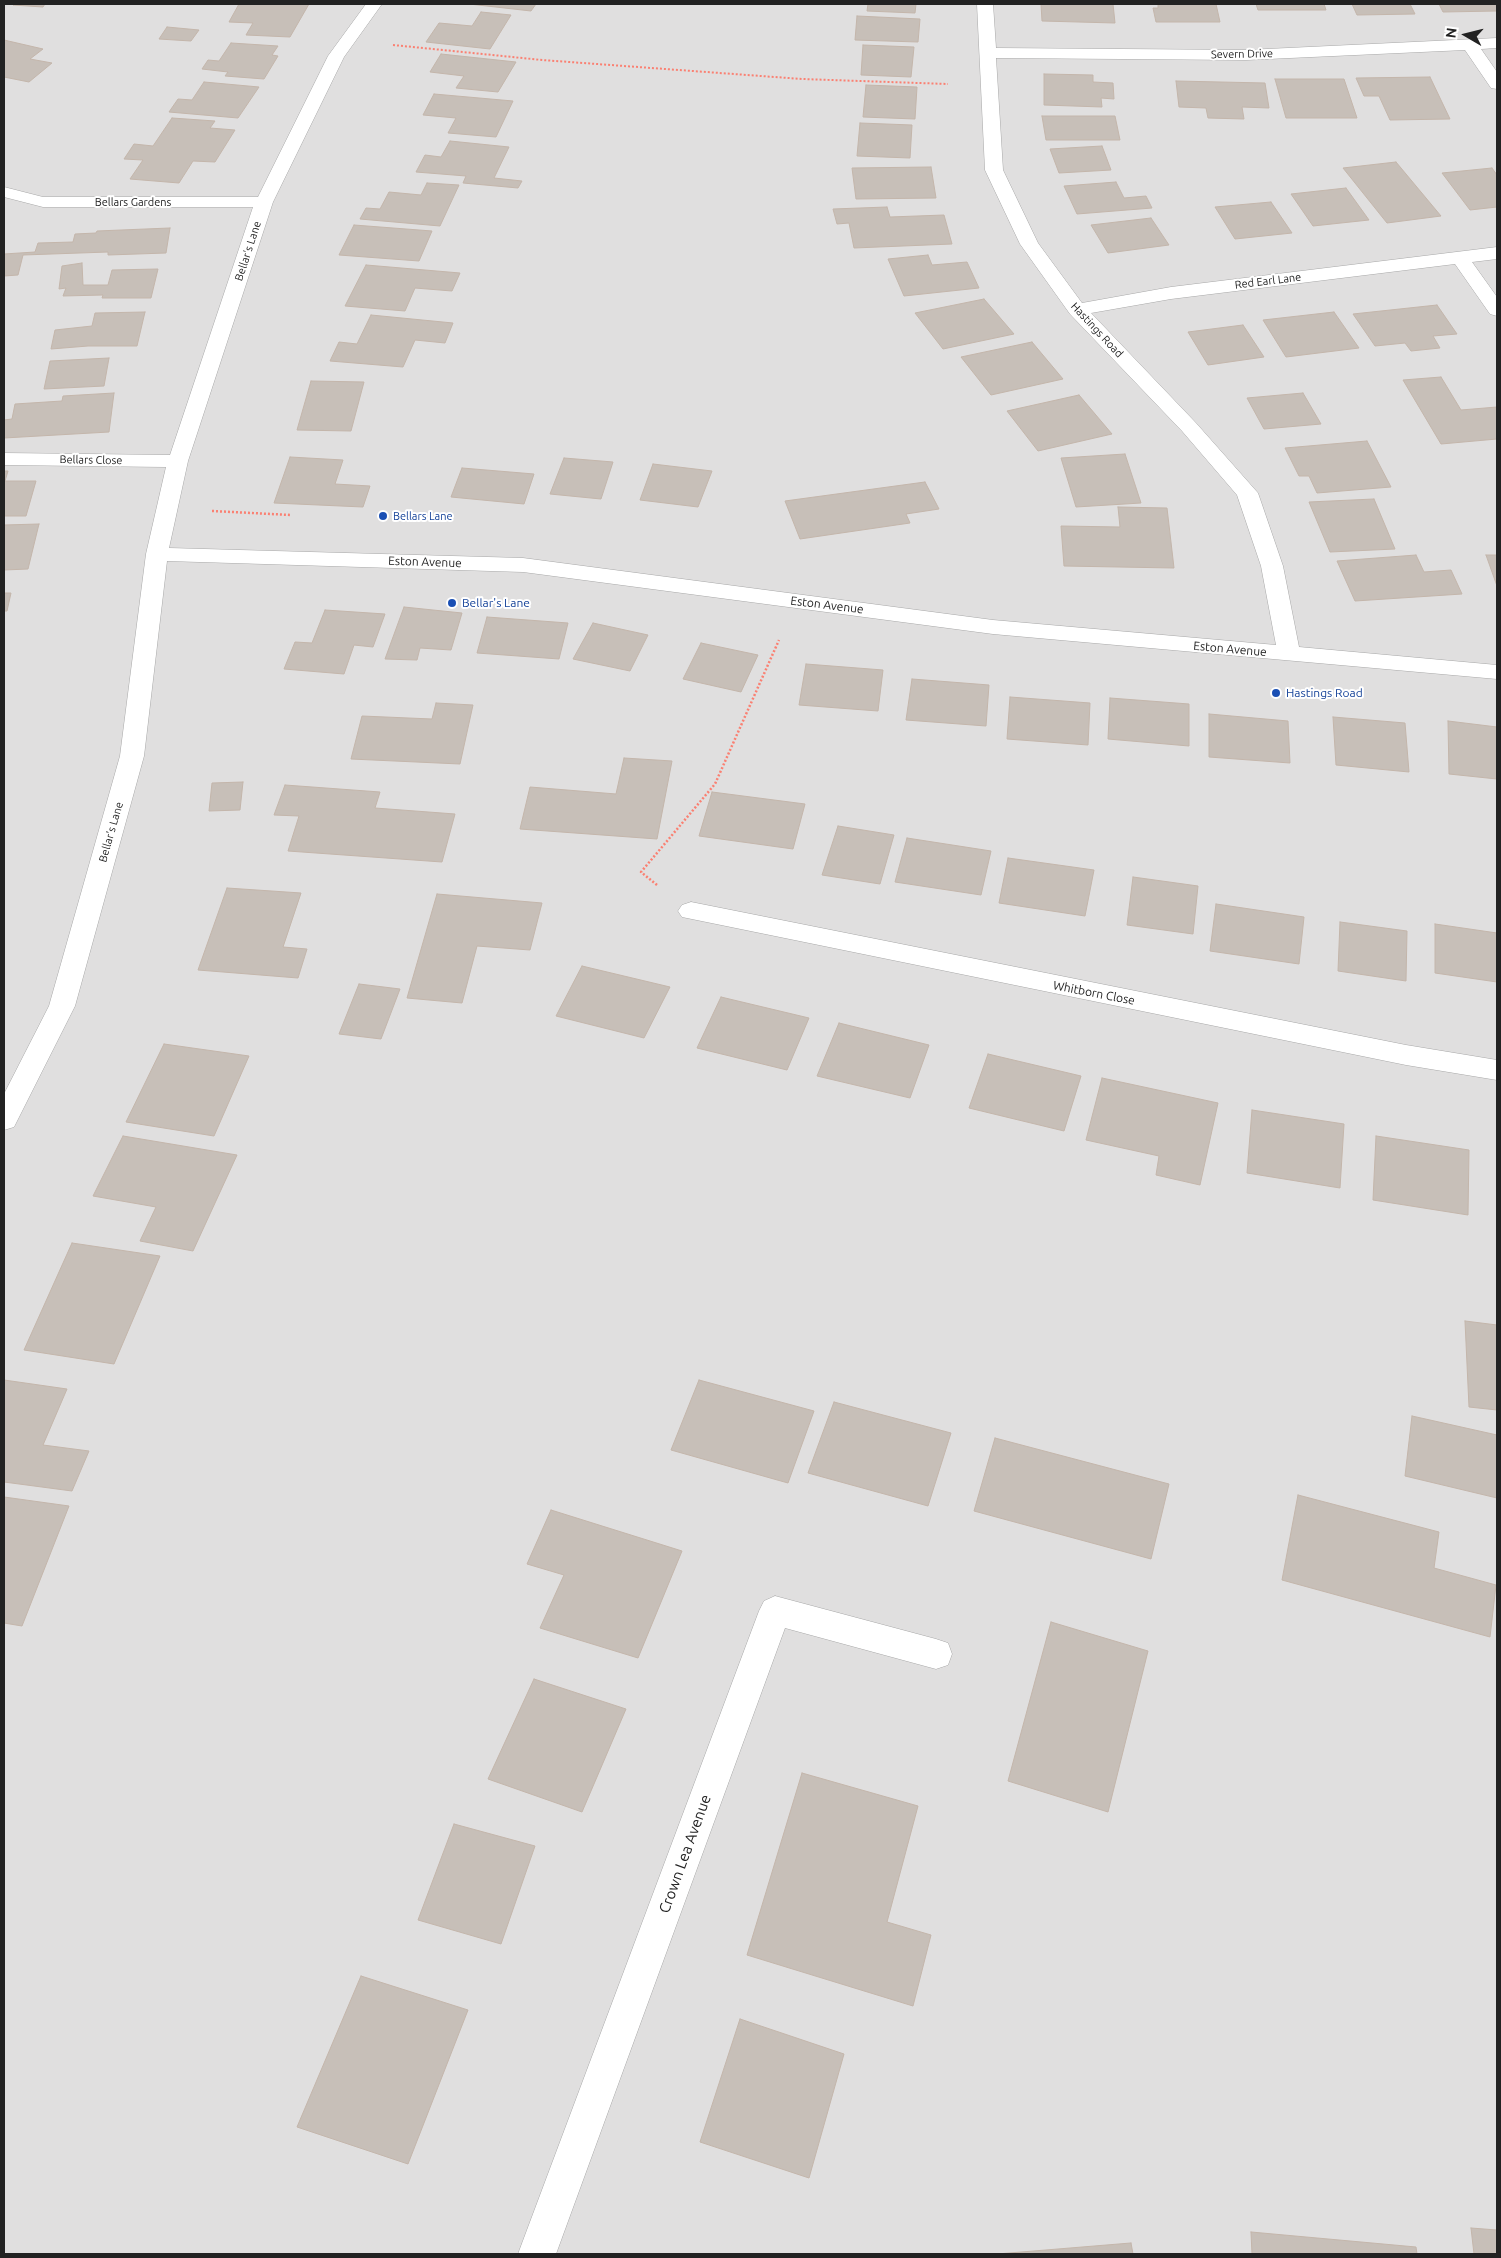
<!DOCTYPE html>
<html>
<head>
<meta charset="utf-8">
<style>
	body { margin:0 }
	#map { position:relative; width:1501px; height:2258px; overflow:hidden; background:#f2efe9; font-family:Ubuntu,sans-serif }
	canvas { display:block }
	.frame { position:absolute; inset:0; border:5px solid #222; pointer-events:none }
	.north { position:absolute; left:1441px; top:10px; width:50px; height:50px; -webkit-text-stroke:4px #fff; paint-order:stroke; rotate:278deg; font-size:14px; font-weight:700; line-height:20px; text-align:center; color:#222 }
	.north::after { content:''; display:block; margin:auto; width:18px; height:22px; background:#222; clip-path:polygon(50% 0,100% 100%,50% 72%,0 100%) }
</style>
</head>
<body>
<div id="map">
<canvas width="1501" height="2258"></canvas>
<div class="frame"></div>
<div class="north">N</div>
</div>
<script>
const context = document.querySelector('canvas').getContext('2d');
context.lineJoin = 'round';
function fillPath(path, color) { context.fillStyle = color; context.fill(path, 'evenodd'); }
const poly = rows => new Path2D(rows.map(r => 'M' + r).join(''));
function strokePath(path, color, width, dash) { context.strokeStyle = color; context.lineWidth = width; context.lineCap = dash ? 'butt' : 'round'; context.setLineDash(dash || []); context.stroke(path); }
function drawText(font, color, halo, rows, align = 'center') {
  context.font = font + ' Ubuntu,sans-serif'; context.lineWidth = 4; context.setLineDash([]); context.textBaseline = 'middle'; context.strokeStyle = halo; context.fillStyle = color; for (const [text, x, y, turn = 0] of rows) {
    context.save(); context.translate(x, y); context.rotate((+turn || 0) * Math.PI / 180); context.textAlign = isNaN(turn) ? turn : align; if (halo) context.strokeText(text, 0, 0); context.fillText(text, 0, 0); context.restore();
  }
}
fillPath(poly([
	[4,4,1497,4,1497,2254,4,2254]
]), '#e0dfdf');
const building = poly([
	[15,4,45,4,43,7,13,5,15,4],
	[239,4,309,4,290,37,246,35,253,23,229,22,239,4],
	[469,4,536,4,531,11,469,4],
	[868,4,916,4,915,13,867,11,868,4],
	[1041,4,1113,4,1115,23,1042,21,1041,4],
	[1158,4,1216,4,1220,22,1156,22,1153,8,1158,8,1158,4],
	[1256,4,1324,4,1326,10,1258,10,1256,4],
	[1352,4,1410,4,1415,14,1357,15,1352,4],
	[1439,4,1496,4,1497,11,1443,12,1439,4],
	[481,12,511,15,490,49,426,42,439,23,472,26,481,12],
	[857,16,920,19,918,42,855,40,857,16],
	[167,27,199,30,191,41,159,39,167,27],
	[4,40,43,49,30,59,52,63,29,82,4,77,4,40],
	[231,43,278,46,272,55,278,56,264,79,225,76,228,72,202,69,208,60,219,61,231,43],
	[863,45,914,47,911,77,861,75,863,45],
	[441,54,516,62,498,92,456,88,464,76,430,72,441,54],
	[1044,74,1093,75,1093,82,1113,83,1114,99,1101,98,1102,107,1044,105,1044,74],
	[1430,77,1450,119,1390,120,1379,96,1364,96,1356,78,1430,77],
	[1275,79,1344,79,1357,118,1286,118,1275,79],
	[1176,81,1265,83,1269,108,1242,107,1244,119,1208,118,1206,108,1179,107,1176,81],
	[204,82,259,87,238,118,169,112,178,99,192,100,204,82],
	[866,85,917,87,915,119,863,117,866,85],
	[434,94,513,101,496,137,448,133,456,118,423,115,434,94],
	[1042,116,1115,116,1120,140,1046,140,1042,116],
	[172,118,215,121,210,128,235,130,215,162,193,161,179,183,130,179,143,160,124,159,134,144,153,146,172,118],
	[860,123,912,125,910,158,857,156,860,123],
	[450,141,509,147,494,178,522,181,518,188,463,183,466,176,416,172,425,155,441,157,450,141],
	[1102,146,1111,170,1059,173,1050,149,1102,146],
	[1396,162,1441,216,1387,223,1343,168,1396,162],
	[931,167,936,198,856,199,852,168,931,167],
	[1492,168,1497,175,1497,207,1470,210,1442,173,1492,168],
	[1116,182,1124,198,1146,196,1152,208,1077,214,1064,186,1116,182],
	[427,183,459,185,440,226,360,219,366,208,380,209,389,192,421,195,427,183],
	[1346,188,1369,220,1313,226,1291,194,1346,188],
	[1271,202,1292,233,1235,239,1215,207,1271,202],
	[887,207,890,217,944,215,952,244,854,248,849,223,837,224,833,209,887,207],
	[1151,218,1169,245,1108,253,1091,225,1151,218],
	[354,225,432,231,419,261,339,255,354,225],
	[170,228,166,253,108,255,108,252,23,255,18,275,4,276,4,254,35,252,38,243,73,242,75,234,96,233,97,231,170,228],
	[928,255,932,265,967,262,979,288,904,296,888,259,928,255],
	[82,263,83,285,108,285,112,270,158,269,151,298,102,298,103,295,63,296,66,288,59,289,62,266,82,263],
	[366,265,460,273,452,291,415,288,405,311,345,306,366,265],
	[984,299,1014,334,943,349,915,313,984,299],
	[1437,305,1457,334,1433,336,1440,348,1411,351,1405,343,1375,346,1353,314,1437,305],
	[145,312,137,346,88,346,51,349,55,330,92,326,95,313,145,312],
	[1334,312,1359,348,1286,357,1263,320,1334,312],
	[371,315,453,323,445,343,415,340,403,367,330,361,339,342,357,344,371,315],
	[1243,325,1264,357,1208,365,1188,332,1243,325],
	[1032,342,1063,379,991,395,961,357,1032,342],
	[109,358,104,386,44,389,50,361,109,358],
	[1441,377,1461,410,1497,407,1497,439,1441,444,1403,380,1441,377],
	[311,381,364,382,351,431,297,430,311,381],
	[114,393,109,432,4,438,4,420,12,419,15,404,62,401,63,396,114,393],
	[1303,393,1321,424,1264,429,1247,398,1303,393],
	[1079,395,1112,434,1038,451,1007,411,1079,395],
	[1367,441,1391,487,1317,493,1309,476,1299,476,1285,448,1367,441],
	[1125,454,1141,503,1076,507,1061,458,1125,454],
	[290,457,343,460,335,484,370,486,363,507,274,503,290,457],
	[564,458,613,462,601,499,550,494,564,458],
	[653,464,712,471,698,507,640,500,653,464],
	[462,468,534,474,524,504,451,497,462,468],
	[4,471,8,471,5,481,36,481,26,516,4,516,4,471],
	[925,482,939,509,906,514,910,523,800,539,785,501,925,482],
	[1374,499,1395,549,1330,552,1309,502,1374,499],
	[1118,507,1167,508,1174,568,1064,566,1061,526,1120,527,1118,507],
	[39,524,28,569,4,570,4,525,39,524],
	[1416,555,1424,572,1451,570,1462,594,1355,601,1337,561,1416,555],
	[1486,555,1497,555,1497,586,1486,555],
	[4,593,11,593,7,611,4,611,4,593],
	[404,607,462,613,451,650,420,648,417,660,385,659,404,607],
	[325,610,385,614,373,647,354,645,344,674,284,669,295,642,312,643,325,610],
	[487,617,568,623,559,659,477,653,487,617],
	[593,623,648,635,630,671,573,659,593,623],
	[701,643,758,655,741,692,683,679,701,643],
	[806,664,883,670,878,711,799,705,806,664],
	[912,679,989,685,986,726,906,720,912,679],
	[1010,697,1090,703,1088,745,1007,739,1010,697],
	[1110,698,1189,704,1189,746,1108,739,1110,698],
	[436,703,473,705,460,764,351,759,362,716,432,719,436,703],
	[1209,714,1288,721,1290,763,1209,757,1209,714],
	[1333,717,1405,723,1409,772,1336,765,1333,717],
	[1448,721,1497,727,1497,779,1449,774,1448,721],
	[624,758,672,761,657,839,520,829,530,787,616,794,624,758],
	[243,782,240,810,209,811,212,783,243,782],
	[285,785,380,792,375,808,455,814,442,862,288,851,299,816,274,815,285,785],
	[712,792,805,804,793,849,699,836,712,792],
	[838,826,894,835,880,884,822,875,838,826],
	[907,838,991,851,981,895,895,882,907,838],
	[1008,858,1094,870,1085,916,999,903,1008,858],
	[1133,877,1198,886,1193,934,1127,925,1133,877],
	[227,888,301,893,283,947,307,949,298,978,198,970,227,888],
	[437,894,542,903,530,950,477,946,462,1003,407,998,437,894],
	[1216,904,1304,917,1299,964,1210,951,1216,904],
	[1340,922,1407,931,1406,981,1338,971,1340,922],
	[1435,924,1497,933,1497,982,1435,973,1435,924],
	[582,966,670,987,644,1038,556,1016,582,966],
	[359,984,400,989,381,1039,339,1034,359,984],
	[721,997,809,1018,787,1070,697,1048,721,997],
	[839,1023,929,1045,910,1098,817,1076,839,1023],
	[164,1044,249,1056,214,1136,126,1122,164,1044],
	[988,1054,1081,1076,1064,1131,969,1108,988,1054],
	[1102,1078,1218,1103,1200,1185,1156,1175,1159,1156,1086,1140,1102,1078],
	[1252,1110,1344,1124,1340,1188,1247,1173,1252,1110],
	[123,1136,237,1155,193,1251,140,1241,156,1207,93,1196,123,1136],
	[1376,1136,1469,1150,1468,1215,1373,1200,1376,1136],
	[72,1243,160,1256,114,1364,24,1350,72,1243],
	[1465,1321,1497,1325,1497,1410,1469,1407,1465,1321],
	[4,1380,67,1389,43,1445,89,1451,72,1491,4,1482,4,1380],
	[699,1380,814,1411,788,1483,671,1450,699,1380],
	[834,1402,951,1433,928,1506,808,1473,834,1402],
	[1412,1416,1497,1435,1497,1498,1405,1476,1412,1416],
	[995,1438,1169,1484,1151,1559,974,1511,995,1438],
	[1298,1495,1439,1532,1434,1568,1496,1585,1490,1637,1282,1580,1298,1495],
	[4,1497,69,1506,22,1626,4,1623,4,1497],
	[551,1510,682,1551,638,1658,540,1628,564,1575,527,1564,551,1510],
	[1051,1622,1148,1651,1108,1812,1008,1781,1051,1622],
	[534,1679,626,1709,582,1812,488,1779,534,1679],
	[802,1773,918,1806,887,1922,931,1935,913,2006,747,1955,802,1773],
	[454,1824,535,1846,501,1944,418,1920,454,1824],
	[361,1976,468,2010,408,2164,297,2127,361,1976],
	[740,2019,844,2054,809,2178,700,2142,740,2019],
	[1471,2228,1497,2230,1497,2254,1474,2254,1471,2228],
	[1251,2232,1416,2247,1417,2254,1252,2254,1251,2232],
	[1131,2243,1133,2254,997,2254,1131,2243]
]);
fillPath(building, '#c7bfb8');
strokePath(building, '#c4b6ab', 1);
const minor = poly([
	[366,4,382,4,344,57,273,202,188,461,169,548,523,558,993,620,1276,645,1261,566,1237,495,1182,431,1070,314,1020,244,985,170,977,4,993,4,996,48,1246,50,1497,38,1497,48,1481,49,1497,72,1497,89,1491,88,1465,50,1246,60,996,58,1003,170,1038,243,1082,303,1171,287,1497,247,1497,259,1472,262,1497,297,1497,316,1490,314,1455,264,1171,299,1091,313,1196,423,1258,493,1283,566,1299,647,1497,665,1497,679,993,634,523,572,167,561,144,756,75,1006,14,1127,4,1130,4,1094,49,1006,120,756,146,554,166,467,4,465,4,453,170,455,253,207,43,207,4,197,4,187,43,197,258,197,328,56,366,4],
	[691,902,1406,1045,1497,1060,1497,1080,1406,1065,682,917,678,911,682,905,691,902],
	[775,1596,936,1639,948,1643,952,1654,948,1665,936,1669,785,1628,556,2254,518,2254,759,1611,764,1601,775,1596]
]);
strokePath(minor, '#a9a9a9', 1);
strokePath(poly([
	[393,45,542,60,802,79,948,84]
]), '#fa8072', 2, [2, 2]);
strokePath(poly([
	[212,511,291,515],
	[657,885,641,872,715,784,779,640]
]), '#fa8072', 2.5, [2, 2]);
fillPath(minor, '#fff');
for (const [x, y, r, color] of [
	[383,516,5,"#1a4fb4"],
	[452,603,5,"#1a4fb4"],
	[1276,693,5,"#1a4fb4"]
]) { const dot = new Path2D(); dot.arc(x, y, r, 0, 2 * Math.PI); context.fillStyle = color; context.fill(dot); strokePath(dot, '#fff', 2); }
drawText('11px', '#222', '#fff', [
	["Severn Drive",1242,54,-1],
	["Bellars Gardens",133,202],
	["Bellar's Lane",248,251,-72],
	["Red Earl Lane",1268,281,-7],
	["Hastings Road",1097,330,47],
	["Bellars Close",91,460,1],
	["Bellar's Lane",111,832,-74]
]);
drawText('11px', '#164399', '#fff', [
	["Bellars Lane",393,516]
], 'left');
drawText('12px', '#222', '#fff', [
	["Eston Avenue",425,562,2],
	["Eston Avenue",827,605,7],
	["Eston Avenue",1230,649,5],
	["Whitborn Close",1094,993,11]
]);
drawText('12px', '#164399', '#fff', [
	["Bellar's Lane",462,603],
	["Hastings Road",1286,693]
], 'left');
drawText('15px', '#222', '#fff', [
	["Crown Lea Avenue",685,1854,-70]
]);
</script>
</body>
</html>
